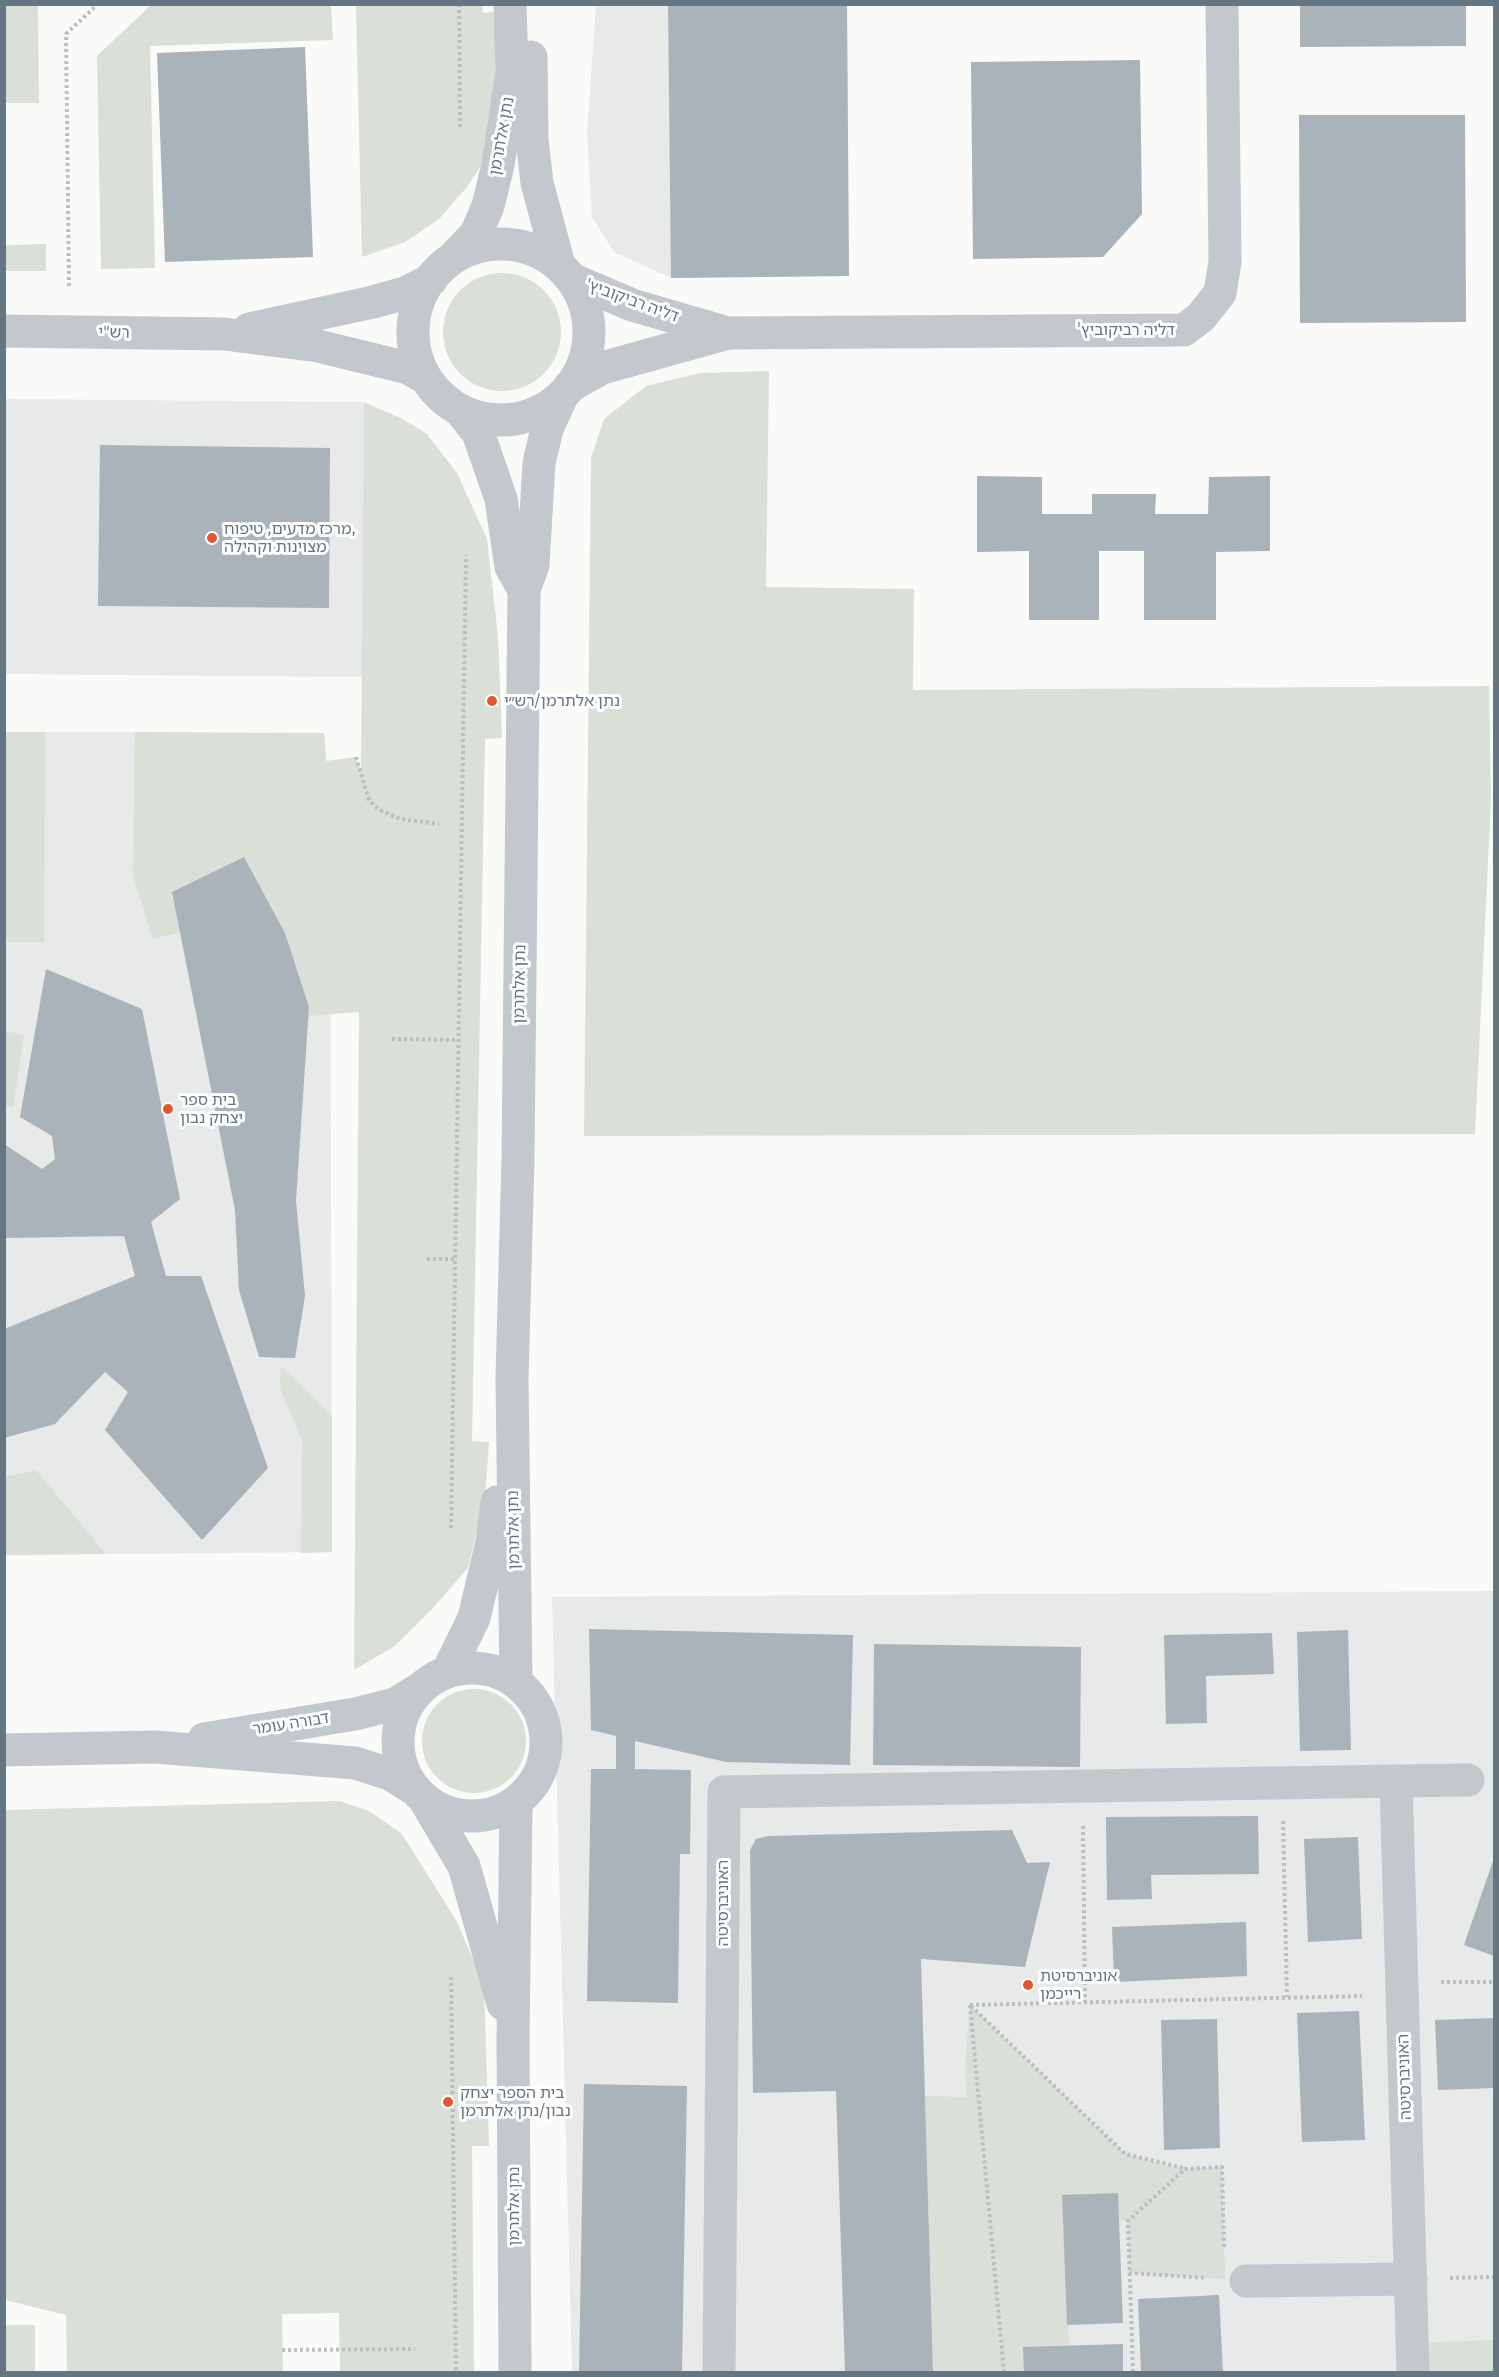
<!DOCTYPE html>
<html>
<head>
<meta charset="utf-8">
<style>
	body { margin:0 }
	#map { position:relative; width:1499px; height:2377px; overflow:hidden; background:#fafaf8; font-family:"IBM Plex Sans",sans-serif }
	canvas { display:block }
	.frame { position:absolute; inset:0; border:6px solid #657683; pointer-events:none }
</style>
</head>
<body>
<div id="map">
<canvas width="1499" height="2377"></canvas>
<div class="frame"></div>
</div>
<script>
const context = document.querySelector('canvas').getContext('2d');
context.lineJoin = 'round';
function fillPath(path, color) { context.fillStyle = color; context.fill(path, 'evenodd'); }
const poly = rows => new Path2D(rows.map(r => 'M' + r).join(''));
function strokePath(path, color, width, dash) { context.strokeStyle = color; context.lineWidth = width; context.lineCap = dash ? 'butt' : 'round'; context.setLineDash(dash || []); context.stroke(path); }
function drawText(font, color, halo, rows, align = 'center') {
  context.font = font + ' "IBM Plex Sans","Noto Sans Hebrew",sans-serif'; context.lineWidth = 6; context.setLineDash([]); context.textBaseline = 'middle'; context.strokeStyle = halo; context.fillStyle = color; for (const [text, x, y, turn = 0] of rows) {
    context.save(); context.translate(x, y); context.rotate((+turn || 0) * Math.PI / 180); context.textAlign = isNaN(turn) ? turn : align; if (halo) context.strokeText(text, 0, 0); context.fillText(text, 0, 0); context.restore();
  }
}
fillPath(poly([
	[596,5,847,5,849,276,671,278,614,252,592,217,587,134],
	[5,399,364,402,362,677,5,674],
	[4,732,324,733,330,803,332,1552,5,1555],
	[1494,1591,1494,2372,572,2372,552,1597]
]), '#e8e9e9');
fillPath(poly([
	[152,4,331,5,333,40,150,46,155,268,101,269,97,56],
	[4,5,38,5,39,103,5,103],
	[356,5,482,5,483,13,494,12,498,55,482,164,467,187,439,219,405,242,362,257],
	[46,244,46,271,5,271,5,245],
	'443 332a59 59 0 1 1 118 0a59 59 0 1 1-118 0Z',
	[769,371,766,587,914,589,913,690,1489,686,1491,799,1475,1134,584,1136,591,458,604,419,646,386,700,373],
	[364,402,403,419,427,434,457,473,487,539,498,637,502,738,485,739,472,1441,489,1442,485,1498,468,1568,433,1608,395,1646,354,1670,359,1012,308,1016,309,1007,285,933,244,857,172,892,180,932,153,939,133,876,135,732,324,733,326,761,356,757,361,771],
	[5,732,45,732,44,942,5,942],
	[5,1031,24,1035,13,1107,5,1106],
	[281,1366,332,1416,332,1552,301,1553,302,1440,280,1388],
	[36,1470,106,1554,5,1555,5,1477],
	'422 1741a52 52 0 1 1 104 0a52 52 0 1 1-104 0Z',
	[340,1801,369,1811,402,1834,456,1920,484,1984,489,2146,472,2146,474,2372,340,2372,339,2313,282,2314,283,2372,67,2372,66,2315,5,2300,5,1810],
	[970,2005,1125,2154,1185,2169,1222,2167,1225,2279,1129,2273,1128,2221,1119,2220,1118,2193,1062,2196,1069,2346,1024,2347,1024,2372,933,2372,925,2096,967,2097,965,2071],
	[5,2325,35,2325,35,2372,5,2372],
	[1494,2340,1494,2372,1413,2372,1412,2343]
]), '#dadfd7');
fillPath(poly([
	[668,4,847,4,849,276,671,278],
	[1300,5,1466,5,1466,46,1300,47],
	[305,47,313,257,165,262,157,53],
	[1140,60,1142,214,1103,257,973,259,971,62],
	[1299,115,1465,115,1466,322,1300,323],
	[100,445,330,448,329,608,98,606],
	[977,476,1042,477,1042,514,1092,514,1092,494,1156,494,1155,514,1208,514,1209,477,1270,476,1270,551,1216,552,1216,620,1144,620,1144,551,1099,551,1099,620,1029,620,1029,551,977,552],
	[244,857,285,933,309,1007,296,1200,305,1296,295,1358,259,1357,239,1290,235,1210,172,892],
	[46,969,142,1009,180,1199,151,1222,166,1276,201,1276,268,1468,202,1540,105,1430,128,1392,105,1372,55,1424,4,1438,4,1329,135,1276,124,1236,4,1238,4,1144,42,1169,55,1159,52,1136,20,1117],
	[589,1629,853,1635,850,1765,726,1762,635,1741,635,1769,691,1770,690,1854,680,1854,678,2003,587,2001,591,1769,616,1769,616,1736,591,1730],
	[1348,1630,1351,1750,1300,1751,1297,1632],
	[1272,1633,1274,1674,1206,1676,1207,1723,1166,1724,1164,1635],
	[874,1644,1081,1647,1080,1767,873,1765],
	[1258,1816,1259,1874,1151,1875,1152,1899,1107,1900,1106,1817],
	[1012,1830,1027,1863,1050,1862,1025,1967,921,1959,933,2372,845,2372,836,2091,753,2093,750,1850,756,1839,769,1836],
	[1358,1837,1362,1939,1308,1942,1304,1839],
	[1494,1858,1494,1956,1464,1945],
	[1246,1922,1247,1976,1114,1982,1112,1927],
	[1359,2011,1365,2140,1302,2142,1297,2013],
	[1494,2018,1494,2088,1438,2090,1435,2020],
	[1217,2019,1220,2148,1164,2150,1161,2020],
	[584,2084,687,2086,682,2372,579,2372],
	[1118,2193,1123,2323,1067,2325,1062,2195],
	[1219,2295,1223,2372,1141,2372,1138,2299],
	[1123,2344,1123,2372,1024,2372,1023,2347]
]), '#aab3b9');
strokePath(poly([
	[459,4,460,130],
	[69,286,66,34,98,4],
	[356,757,369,800,378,809,400,819,439,824],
	[392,1039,458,1040],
	[427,1259,455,1259],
	[451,1528,466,555],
	[1283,1821,1287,1997],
	[1083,1826,1085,2002],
	[451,1977,456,2372],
	[1441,1982,1494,1982],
	[970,2005,1362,1996],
	[970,2005,1004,2372],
	[971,2006,1125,2154,1184,2168],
	[1129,2273,1207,2278],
	[1450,2278,1494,2277],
	[282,2350,415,2349],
	[1133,2372,1128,2221,1185,2169,1222,2167,1224,2248]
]), '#bbbfc2', 4, [3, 3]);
strokePath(poly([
	[531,57,532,139,537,183,559,265],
	'413 332a88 88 0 1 1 176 0a88 88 0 1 1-176 0Z',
	[455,256,476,234,488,206,498,165,512,71,510,4],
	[571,279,632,305,728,333],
	[249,329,373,302,405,293,431,280],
	[4,331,224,334,318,346,408,368,426,378],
	[570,386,602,368,728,333,1184,330,1201,317,1220,293,1225,262,1222,4],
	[460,410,478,433,490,467,501,499,511,567,524,590],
	'398 1742a74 74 0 1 1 148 0a74 74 0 1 1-148 0Z',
	[448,1671,474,1618,492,1542,497,1502],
	[516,1682,512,1378,518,1159,524,590,533,565,539,463,547,429,562,396],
	[204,1739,355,1714,395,1704,421,1688],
	[4,1750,155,1747,355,1763,390,1774,414,1789],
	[1396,1781,1468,1780],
	[425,1800,464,1866,503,2004],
	[1246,2281,1411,2279],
	[515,2372,513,2040,516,1803],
	[719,2372,724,1792,1396,1781,1413,2372]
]), '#c3c8cc', 33);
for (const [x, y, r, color] of [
	[212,538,6,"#e4572e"],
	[492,701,6,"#e4572e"],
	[168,1109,6,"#e4572e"],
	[1028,1985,6,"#e4572e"],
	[448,2102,6,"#e4572e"]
]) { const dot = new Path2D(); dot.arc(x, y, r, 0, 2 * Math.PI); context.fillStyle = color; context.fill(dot); strokePath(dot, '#fff', 2); }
drawText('16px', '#657683', '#fff', [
	["נתן אלתרמן",502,136,-80],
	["'דליה רביקוביץ",632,301,20],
	["'דליה רביקוביץ",1126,330],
	["רש\"י",114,333,1],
	["נתן אלתרמן",520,984,-89],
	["נתן אלתרמן",514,1530,-91],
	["דבורה עומר",291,1724,-9],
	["האוניברסיטה",723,1903,-90],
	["האוניברסיטה",1405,2077,-92],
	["נתן אלתרמן",514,2206,-90]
]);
drawText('16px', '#657683', '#fff', [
	["מרכז מדעים, טיפוח,",224,529],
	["מצוינות וקהילה",224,547],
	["נתן אלתרמן/רש״י",504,701],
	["בית ספר",180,1100],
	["יצחק נבון",180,1118],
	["אוניברסיטת",1040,1976],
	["רייכמן",1040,1994],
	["בית הספר יצחק",460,2093],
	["נבון/נתן אלתרמן",460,2111]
], 'left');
</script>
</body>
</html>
